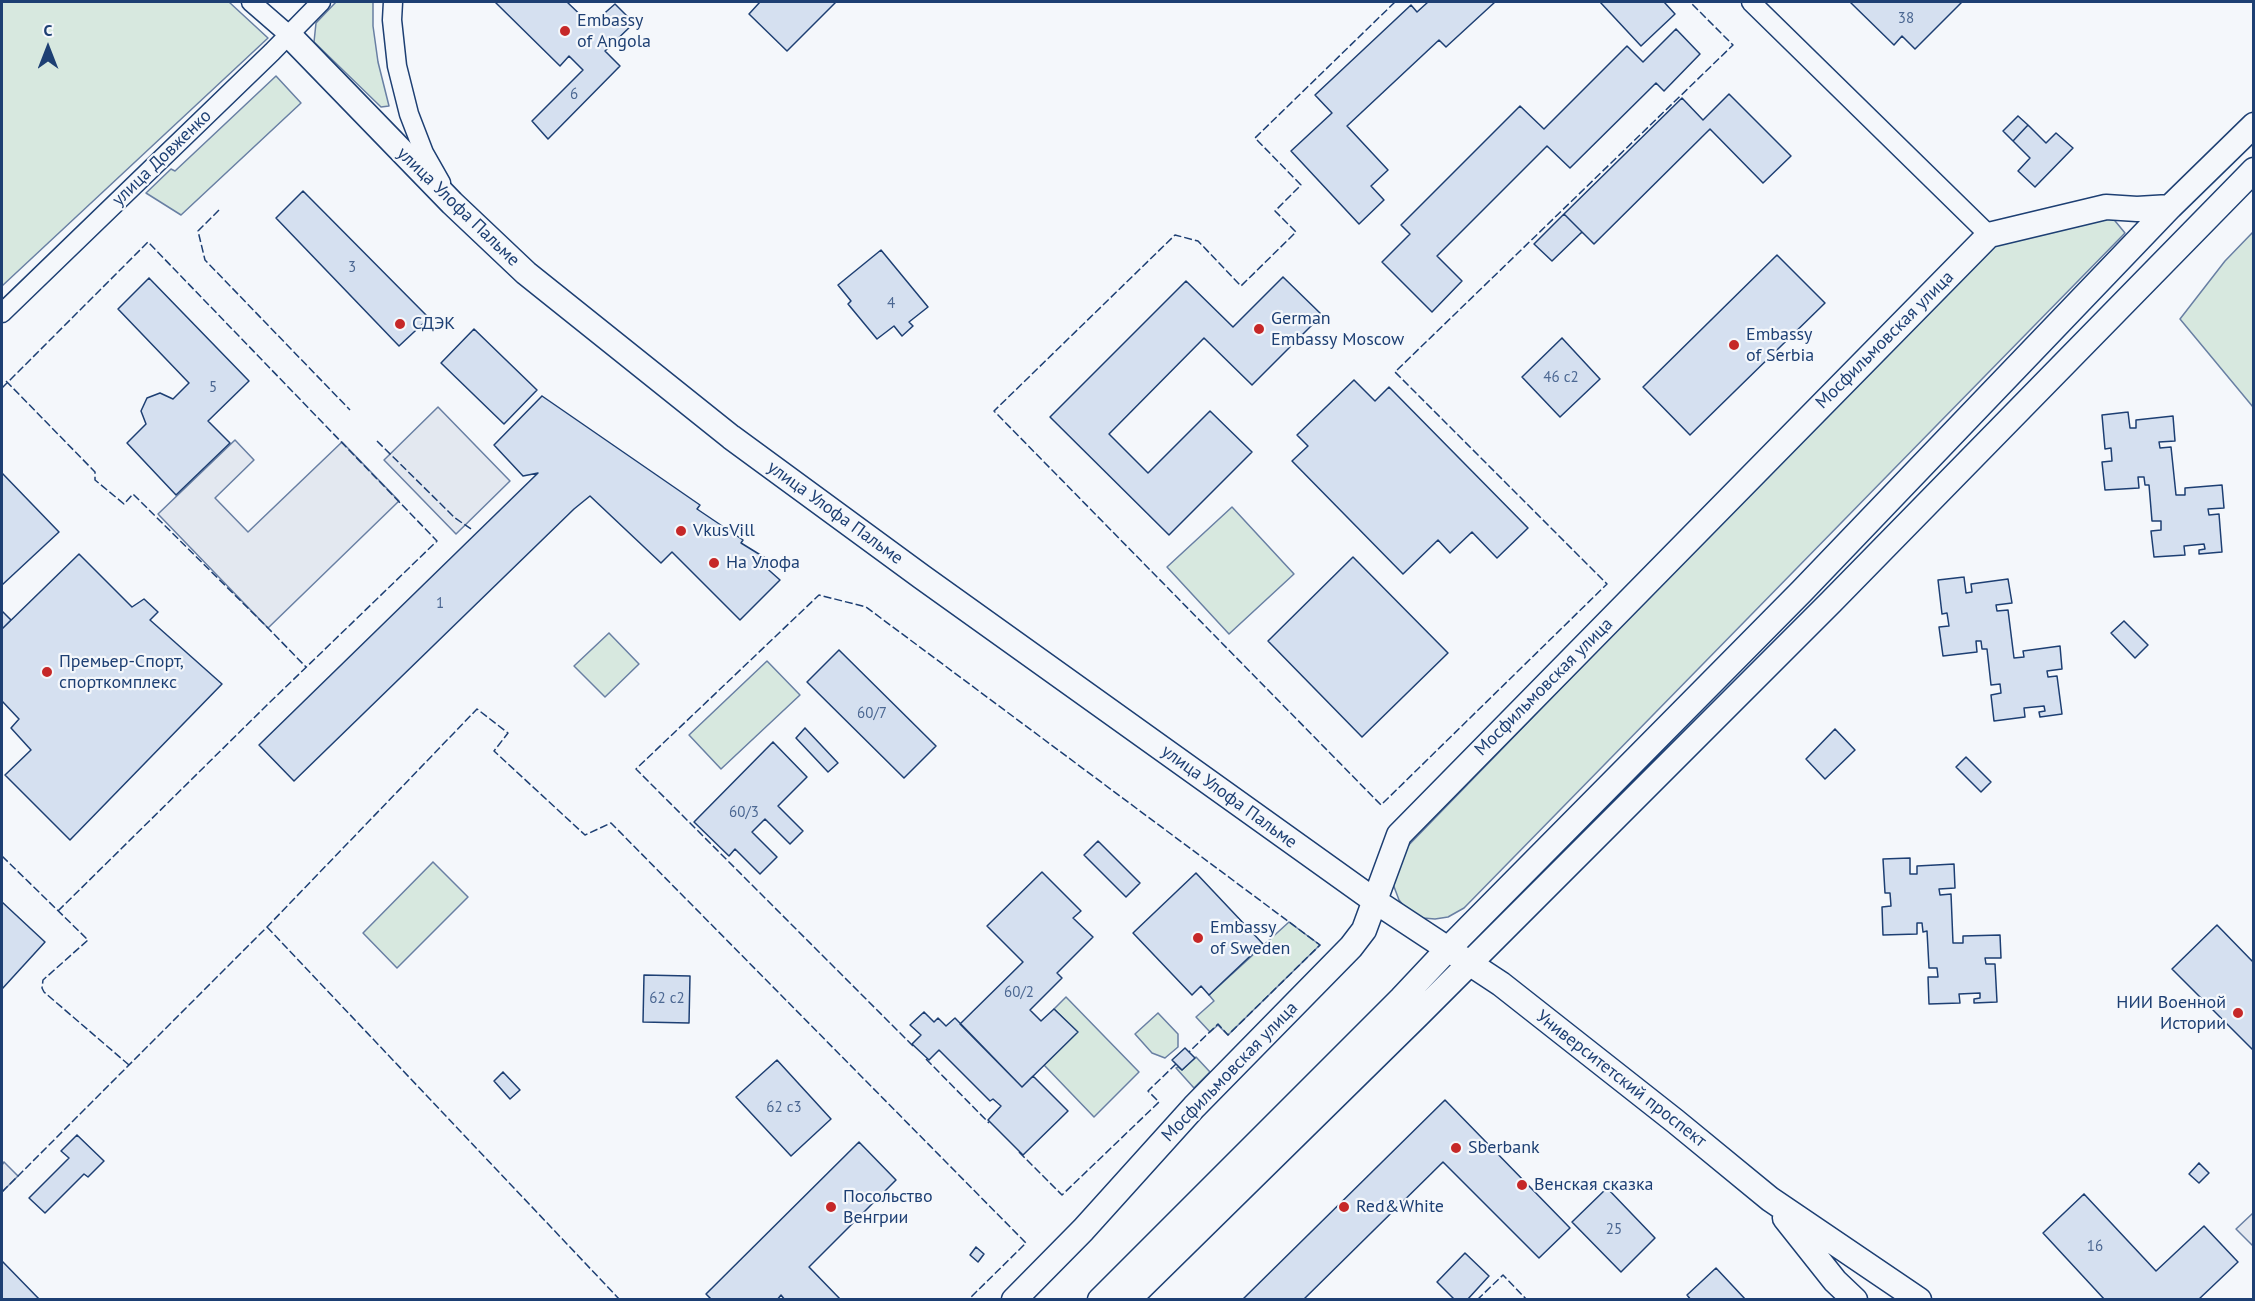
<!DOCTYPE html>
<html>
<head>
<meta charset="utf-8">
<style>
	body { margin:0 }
	#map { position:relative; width:2255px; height:1301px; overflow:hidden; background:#f4f7fb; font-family:"PT Sans",sans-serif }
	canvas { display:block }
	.frame { position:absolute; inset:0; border:3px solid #1d3f73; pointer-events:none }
	.north { position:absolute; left:18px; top:18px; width:60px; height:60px; -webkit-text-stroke:4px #f4f7fb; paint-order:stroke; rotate:0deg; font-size:16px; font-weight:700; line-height:24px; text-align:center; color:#1d3f73 }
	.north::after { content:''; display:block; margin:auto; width:21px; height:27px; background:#1d3f73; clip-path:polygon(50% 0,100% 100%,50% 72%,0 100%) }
</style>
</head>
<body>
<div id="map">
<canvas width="2255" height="1301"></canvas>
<div class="frame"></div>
<div class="north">С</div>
</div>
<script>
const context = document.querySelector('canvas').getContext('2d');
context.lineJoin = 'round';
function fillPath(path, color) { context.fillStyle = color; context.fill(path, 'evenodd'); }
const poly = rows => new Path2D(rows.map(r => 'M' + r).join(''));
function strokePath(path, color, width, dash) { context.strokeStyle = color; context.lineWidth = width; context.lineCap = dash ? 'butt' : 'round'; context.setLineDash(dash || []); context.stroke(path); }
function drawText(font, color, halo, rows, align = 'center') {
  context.font = font + ' "PT Sans",sans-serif'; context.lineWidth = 4.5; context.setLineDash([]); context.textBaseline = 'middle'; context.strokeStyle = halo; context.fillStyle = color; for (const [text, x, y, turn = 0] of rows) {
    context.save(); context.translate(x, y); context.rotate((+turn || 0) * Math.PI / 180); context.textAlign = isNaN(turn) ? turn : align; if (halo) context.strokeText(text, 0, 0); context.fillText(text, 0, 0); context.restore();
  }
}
const green = poly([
	[2,2,229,2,268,38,2,286,2,2],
	[336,2,373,2,373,26,378,62,389,106,381,107,314,42,316,23,336,2],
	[276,76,301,103,181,215,146,193,171,169,175,171,276,76],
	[2111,216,2125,233,1464,908,1448,917,1435,919,1423,918,1407,910,1399,900,1393,884,1400,854,1994,242,2111,216],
	[2253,232,2253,407,2180,319,2225,261,2253,232],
	[1232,507,1294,574,1229,634,1167,567,1232,507],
	[609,633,639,664,605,697,574,666,609,633],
	[767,661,800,695,721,769,689,735,767,661],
	[433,862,468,897,397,968,363,933,433,862],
	[1289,922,1320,945,1228,1035,1218,1025,1210,1032,1196,1017,1214,1001,1209,995,1289,922],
	[1066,997,1139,1072,1094,1117,1044,1065,1077,1032,1054,1009,1066,997],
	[1158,1013,1178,1034,1178,1047,1165,1058,1152,1053,1135,1034,1158,1013],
	[1196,1057,1210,1072,1194,1088,1176,1068,1178,1067,1182,1070,1196,1057]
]);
fillPath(green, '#d7e8df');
strokePath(green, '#687fa3', 1.5);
const parking = poly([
	[438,407,510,481,456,534,384,460,438,407],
	[235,440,254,460,215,498,248,532,342,442,399,501,268,628,158,514,235,440],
	[4,1162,18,1176,2,1192,2,1165,4,1162],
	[2253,1213,2253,1246,2236,1229,2253,1213]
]);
fillPath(parking, '#e3e8f0');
strokePath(parking, '#687fa3', 1.5);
const building = poly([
	[495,2,567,2,591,25,615,4,634,23,605,51,620,66,548,139,532,121,583,70,569,56,560,66,495,2],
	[760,2,836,2,787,51,749,14,760,2],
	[1428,2,1495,2,1446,47,1439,40,1347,126,1388,170,1371,186,1384,200,1359,224,1291,151,1332,113,1315,95,1411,5,1417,12,1428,2],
	[1600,2,1664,2,1675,14,1641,46,1600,2],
	[1850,2,1962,2,1915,49,1902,36,1894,45,1850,2],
	[1676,29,1700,54,1664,91,1656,83,1570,168,1547,146,1437,256,1462,281,1432,312,1382,262,1410,234,1401,225,1520,106,1544,129,1627,46,1643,62,1676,29],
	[1729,94,1791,156,1763,183,1710,129,1594,244,1564,214,1682,98,1703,120,1729,94],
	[2018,116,2028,125,2013,141,2003,131,2018,116],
	[2028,125,2046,143,2056,133,2073,148,2035,187,2018,171,2030,158,2013,141,2028,125],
	[303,191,429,318,399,346,276,218,303,191],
	[1564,214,1582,232,1552,261,1534,244,1564,214],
	[881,250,928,307,909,322,913,326,902,336,894,326,877,339,848,304,851,301,838,285,881,250],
	[1777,255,1825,303,1690,435,1643,387,1777,255],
	[1283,277,1322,315,1252,385,1204,338,1109,434,1148,473,1210,411,1252,452,1169,535,1050,417,1186,281,1233,327,1283,277],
	[149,278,249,381,208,421,230,443,176,495,127,443,146,424,141,411,147,398,160,393,173,399,189,383,118,309,149,278],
	[474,329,537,390,504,424,441,363,474,329],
	[1562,338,1600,379,1560,417,1522,377,1562,338],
	[1354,380,1375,401,1389,387,1528,528,1497,558,1472,532,1450,553,1438,540,1403,574,1292,461,1308,446,1297,435,1354,380],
	[542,396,700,505,697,509,743,540,741,543,767,559,762,564,780,580,740,620,672,552,661,563,590,496,574,509,294,781,259,745,538,473,523,476,494,445,542,396],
	[2128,412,2130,428,2136,428,2136,420,2173,416,2175,441,2159,442,2160,448,2171,447,2176,495,2185,495,2185,488,2222,485,2224,508,2208,509,2209,515,2219,514,2222,552,2199,554,2199,550,2205,549,2204,544,2184,546,2185,555,2154,557,2151,531,2161,530,2161,521,2152,521,2149,485,2145,485,2144,477,2138,477,2139,488,2105,490,2102,462,2112,461,2111,448,2105,449,2102,415,2128,412],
	[2,473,59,532,2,585,2,473],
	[79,554,132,607,144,599,158,612,150,620,222,684,70,840,5,775,31,750,11,728,19,719,2,701,2,629,79,554],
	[1353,557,1448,653,1362,737,1268,641,1353,557],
	[1964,577,1966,593,1972,592,1971,584,2008,579,2012,603,1996,605,1997,611,2008,610,2014,658,2024,657,2023,651,2060,646,2062,669,2047,671,2048,677,2057,676,2062,714,2040,717,2039,712,2045,711,2044,706,2024,708,2025,717,1994,721,1991,695,2001,693,2000,684,1991,685,1987,649,1982,649,1981,641,1976,641,1977,652,1943,656,1939,627,1949,626,1947,613,1942,614,1938,580,1964,577],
	[2,611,11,620,2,629,2,611],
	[2124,621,2148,645,2135,658,2111,633,2124,621],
	[839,650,936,746,904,778,807,682,839,650],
	[805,728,838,763,828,772,796,738,805,728],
	[1835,729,1855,750,1825,779,1806,759,1835,729],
	[773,742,807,777,778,806,803,831,790,844,765,819,752,832,777,857,760,874,735,849,729,856,694,822,773,742],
	[1966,757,1991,782,1981,792,1956,767,1966,757],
	[1098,841,1140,883,1126,897,1084,855,1098,841],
	[1910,858,1910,874,1917,874,1917,866,1954,864,1955,888,1939,889,1940,895,1951,894,1953,943,1963,943,1963,936,2000,935,2001,958,1985,958,1986,964,1995,964,1997,1002,1974,1003,1974,999,1980,998,1980,993,1959,994,1960,1003,1929,1004,1928,977,1938,977,1937,968,1929,968,1927,931,1923,932,1922,923,1917,923,1917,934,1883,935,1882,907,1891,906,1890,893,1885,893,1883,859,1910,858],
	[1042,872,1081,911,1073,918,1093,937,1057,973,1062,978,1030,1010,1041,1021,1054,1009,1078,1032,1022,1087,960,1024,1023,962,987,926,1042,872],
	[1196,873,1263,944,1209,995,1201,986,1192,995,1133,933,1196,873],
	[2,902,45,942,2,989,2,902],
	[2217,925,2254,963,2254,1051,2172,969,2217,925],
	[644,975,690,976,689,1023,643,1022,644,975],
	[924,1012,934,1022,938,1018,946,1026,955,1018,1022,1087,1033,1076,1068,1111,1023,1155,988,1120,1001,1106,993,1099,990,1101,939,1050,929,1060,912,1044,921,1035,910,1025,924,1012],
	[1185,1048,1195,1058,1182,1070,1172,1060,1185,1048],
	[777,1060,831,1119,791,1156,736,1097,777,1060],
	[503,1072,520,1090,510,1099,494,1081,503,1072],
	[1445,1100,1570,1228,1539,1258,1443,1162,1303,1300,1242,1300,1445,1100],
	[77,1135,104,1161,88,1177,84,1174,45,1213,29,1198,69,1158,61,1151,77,1135],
	[859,1142,896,1180,809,1267,841,1300,785,1300,781,1295,777,1300,712,1300,706,1294,859,1142],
	[2199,1163,2209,1173,2199,1183,2189,1174,2199,1163],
	[1607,1188,1655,1238,1621,1272,1572,1222,1607,1188],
	[2084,1194,2156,1271,2204,1226,2238,1262,2198,1300,2105,1300,2043,1233,2084,1194],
	[976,1247,984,1254,978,1262,970,1255,976,1247],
	[1465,1253,1489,1276,1467,1300,1455,1300,1437,1282,1465,1253],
	[2,1261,40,1300,2,1300,2,1261],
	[1716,1268,1746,1300,1691,1300,1687,1295,1716,1268]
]);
fillPath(building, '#d5e0f0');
strokePath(building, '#1d3f73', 1.5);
const street = poly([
	[251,2,289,35],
	[393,2,392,20,397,66,409,114,424,153,441,183],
	[1751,2,1989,235],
	[2,313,272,52,321,2]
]);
const secondary = poly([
	[289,35,452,203,526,273,731,437,922,577,1375,901,1501,984,1675,1121,1770,1199,1919,1300],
	[1785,1218,1835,1281,1855,1300],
	[1014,1300,1083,1230,1194,1107,1351,947,1364,930,1399,835,1989,235,2106,207,2137,209,2170,207],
	[1100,1300,1401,999,1448,949,1802,591,2170,207,2254,125],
	[1128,1300,1418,1015,1831,602,2254,170]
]);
strokePath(street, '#1d3f73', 21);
strokePath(secondary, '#1d3f73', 27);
strokePath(street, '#f4f7fb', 18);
strokePath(secondary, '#f4f7fb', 24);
strokePath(poly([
	[1395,2,1255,138,1301,185,1275,211,1296,232,1241,286,1198,241,1175,235,994,411,1381,805,1607,584,1395,372,1733,45,1690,2],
	[219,210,198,231,205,260,350,410],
	[6,381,95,472,95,480,124,504,133,494,268,628,306,667],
	[2,388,148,242,437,541,266,706,58,911],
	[377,441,455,518,471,529],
	[2,856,88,940,43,980,42,988,44,992,129,1065],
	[267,927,620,1300],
	[913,1046,636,769,819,595,866,607,1320,945,1228,1035,1218,1024,1189,1052],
	[926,1059,989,1123],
	[1019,1152,1062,1195,1159,1102,1148,1091,1176,1064],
	[2,1192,267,927,477,709,508,733,494,751,585,835,611,823,1026,1243,968,1300],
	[1477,1300,1503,1275,1527,1300]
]), '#1d3f73', 1.5, [8, 3]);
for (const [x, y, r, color] of [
	[565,31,6,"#c62828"],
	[400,324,6,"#c62828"],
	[1259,329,6,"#c62828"],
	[1734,345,6,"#c62828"],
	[681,531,6,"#c62828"],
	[714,563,6,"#c62828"],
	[47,672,6,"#c62828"],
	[1198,938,6,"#c62828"],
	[2238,1013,6,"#c62828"],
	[1456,1148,6,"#c62828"],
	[1522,1185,6,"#c62828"],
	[831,1207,6,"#c62828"],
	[1344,1207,6,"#c62828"]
]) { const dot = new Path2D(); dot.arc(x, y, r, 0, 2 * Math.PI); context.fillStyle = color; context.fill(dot); strokePath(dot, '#f4f7fb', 2); }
drawText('15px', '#4b6792', null, [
	["38",1906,19],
	["6",574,95],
	["3",352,268],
	["4",891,304],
	["46 с2",1561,378],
	["5",213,388],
	["1",440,604],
	["60/7",872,714],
	["60/3",744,813],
	["60/2",1019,993],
	["62 с2",667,999],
	["62 с3",784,1108],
	["25",1614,1230],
	["16",2095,1247]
]);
drawText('18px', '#1d3f73', '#f4f7fb', [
	["Embassy",577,21],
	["of Angola",577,42],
	["German",1271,319],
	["Embassy Moscow",1271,340],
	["СДЭК",412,324],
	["Embassy",1746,335],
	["of Serbia",1746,356],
	["VkusVill",693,531],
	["На Улофа",726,563],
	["Премьер-Спорт,",59,662],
	["спорткомплекс",59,683],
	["Embassy",1210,928],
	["of Sweden",1210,949],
	["НИИ Военной",2226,1003,"right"],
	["Истории",2226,1024,"right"],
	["Sberbank",1468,1148],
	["Венская сказка",1534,1185],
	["Посольство",843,1197],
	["Венгрии",843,1218],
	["Red&White",1356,1207]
], 'left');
drawText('18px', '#1d3f73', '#f4f7fb', [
	["улица Довженко",162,158,-44],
	["улица Улофа Пальме",458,207,44],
	["Мосфильмовская улица",1885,340,-45],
	["улица Улофа Пальме",835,513,36],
	["Мосфильмовская улица",1544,687,-45],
	["улица Улофа Пальме",1229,797,36],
	["Мосфильмовская улица",1230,1072,-46],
	["Университетский проспект",1621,1079,38]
]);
</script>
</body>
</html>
